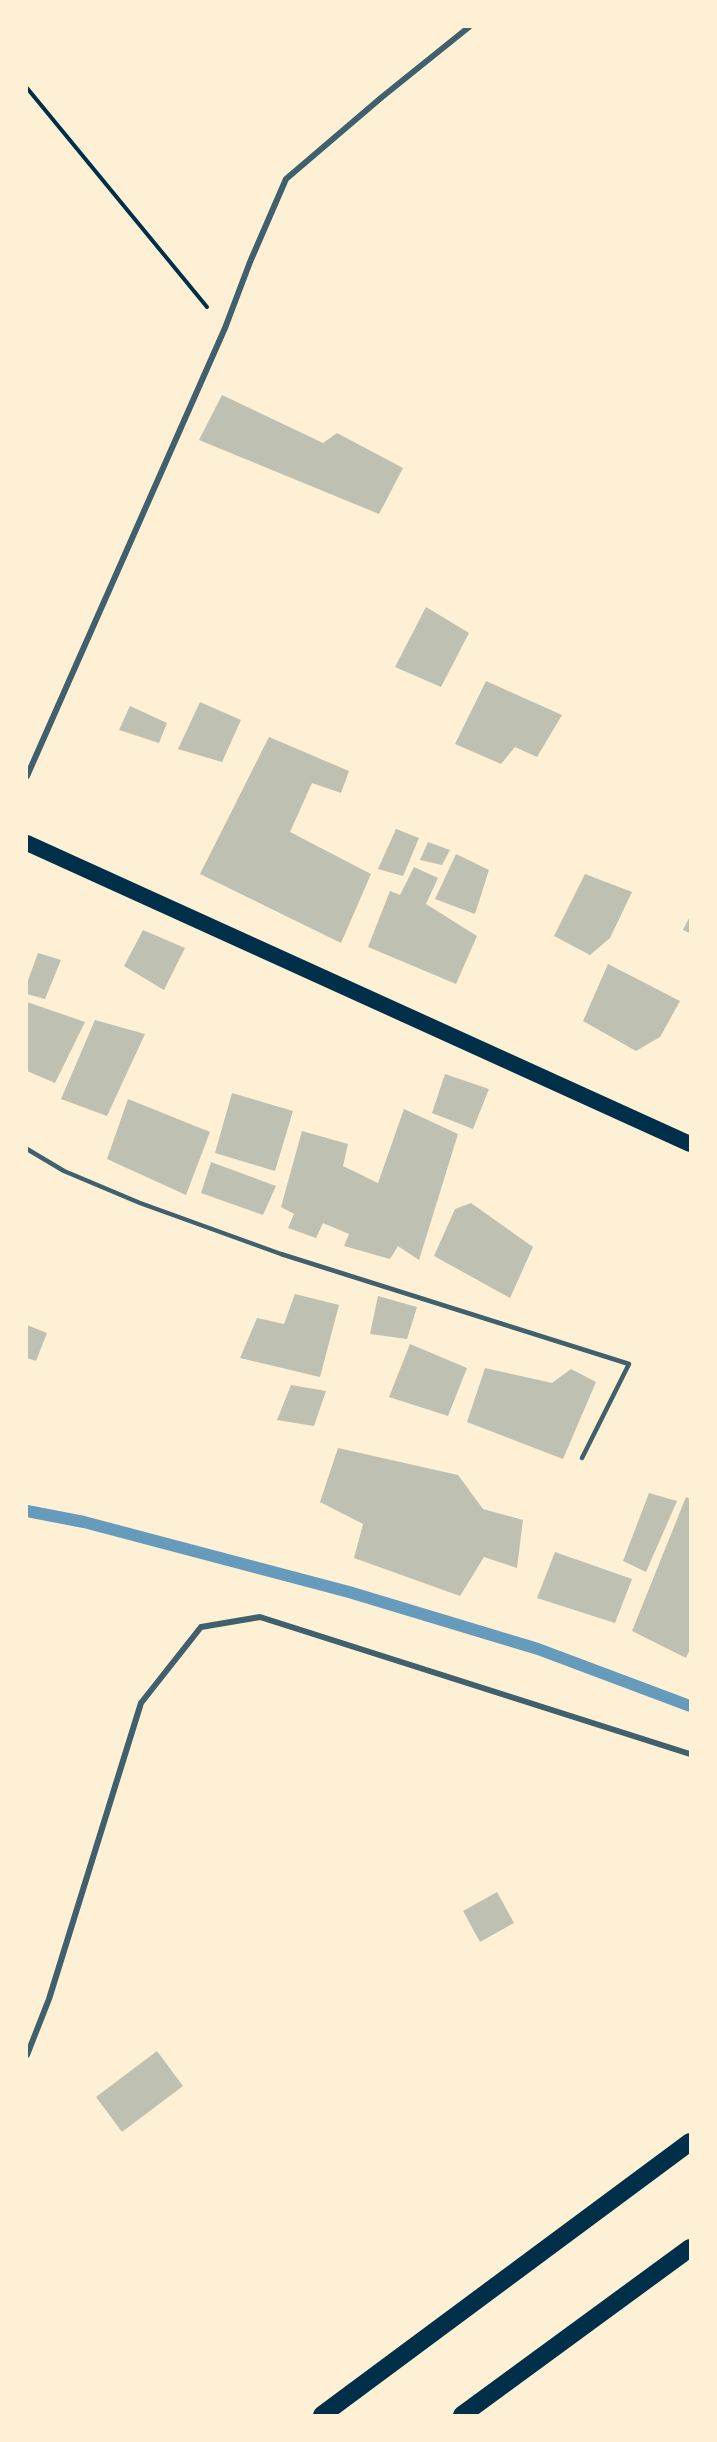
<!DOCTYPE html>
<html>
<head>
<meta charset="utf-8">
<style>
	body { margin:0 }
	#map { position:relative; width:717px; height:2442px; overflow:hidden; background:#fdf0d5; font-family:"Open Sans",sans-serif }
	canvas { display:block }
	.frame { position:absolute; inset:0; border:28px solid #fdf0d5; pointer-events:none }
</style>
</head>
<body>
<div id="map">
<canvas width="717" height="2442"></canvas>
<div class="frame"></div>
</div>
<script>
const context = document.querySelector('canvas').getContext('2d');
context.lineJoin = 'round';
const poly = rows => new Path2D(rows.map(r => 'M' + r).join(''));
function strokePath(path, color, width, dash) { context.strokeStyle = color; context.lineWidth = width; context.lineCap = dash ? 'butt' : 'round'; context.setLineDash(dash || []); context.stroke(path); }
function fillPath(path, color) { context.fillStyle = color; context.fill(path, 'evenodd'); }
strokePath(poly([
	[27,1511,84,1522,349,1592,538,1649,690,1706]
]), '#669bbc', 12);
fillPath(poly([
	[222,395,323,443,337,433,403,468,379,514,199,440],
	[426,607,469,633,441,687,395,667],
	[486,681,562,715,537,757,515,747,501,764,455,744],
	[200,702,241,720,222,762,178,749],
	[130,706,167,723,159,743,119,730],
	[269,737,349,771,341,793,312,783,290,832,371,874,341,943,200,874],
	[396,829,419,838,403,876,378,869],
	[428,842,450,850,442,865,420,860],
	[456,854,489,870,475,914,435,899],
	[414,867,438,878,426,904,477,936,456,984,368,947,390,891,400,895],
	[585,874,632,892,610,938,590,955,554,936],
	[690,916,690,933,683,930],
	[143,930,185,948,164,990,124,966],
	[38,953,61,960,45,999,27,994,27,983],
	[608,964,680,1001,660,1037,636,1051,583,1021],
	[27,1002,85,1022,55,1083,27,1071],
	[95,1020,145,1034,107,1116,61,1099],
	[445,1074,489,1089,473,1129,432,1113],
	[232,1093,293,1111,275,1171,215,1153],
	[128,1099,210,1132,186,1195,107,1159],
	[404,1109,458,1134,419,1260,398,1246,390,1259,344,1246,349,1234,323,1223,316,1238,288,1228,294,1214,281,1207,302,1131,348,1144,343,1166,378,1183],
	[211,1162,276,1186,263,1215,201,1193],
	[471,1203,533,1247,510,1298,434,1256,455,1209],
	[295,1294,339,1305,320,1377,240,1358,257,1318,284,1324],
	[378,1296,417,1307,407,1339,370,1334],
	[27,1325,47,1333,36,1361,27,1358],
	[410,1344,467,1368,448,1416,389,1397],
	[485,1368,552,1383,571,1369,596,1382,563,1459,467,1422],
	[291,1385,326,1391,314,1426,277,1420],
	[338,1448,458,1475,483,1509,523,1520,517,1568,484,1557,460,1596,354,1558,363,1524,320,1502],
	[649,1493,677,1501,646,1572,623,1561],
	[686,1497,690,1499,690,1649,686,1658,632,1631],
	[555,1552,632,1579,615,1623,537,1598],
	[497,1892,514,1923,480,1942,463,1911],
	[157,2051,183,2086,122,2132,96,2097]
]), '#bec0b2');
strokePath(poly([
	[27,88,207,307]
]), '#003049', 4);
strokePath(poly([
	[27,1149,64,1171,140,1203,281,1254,629,1364,582,1458]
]), '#3f606c', 4.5);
strokePath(poly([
	[27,776,225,328,250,262,286,179,382,97,469,27],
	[27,2055,49,1999,141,1703,201,1627,260,1617,690,1754]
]), '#3f606c', 6);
strokePath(poly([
	[27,843,690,1144]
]), '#003049', 16);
strokePath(poly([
	[322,2415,690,2142],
	[462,2415,690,2248]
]), '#003049', 18);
</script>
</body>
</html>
